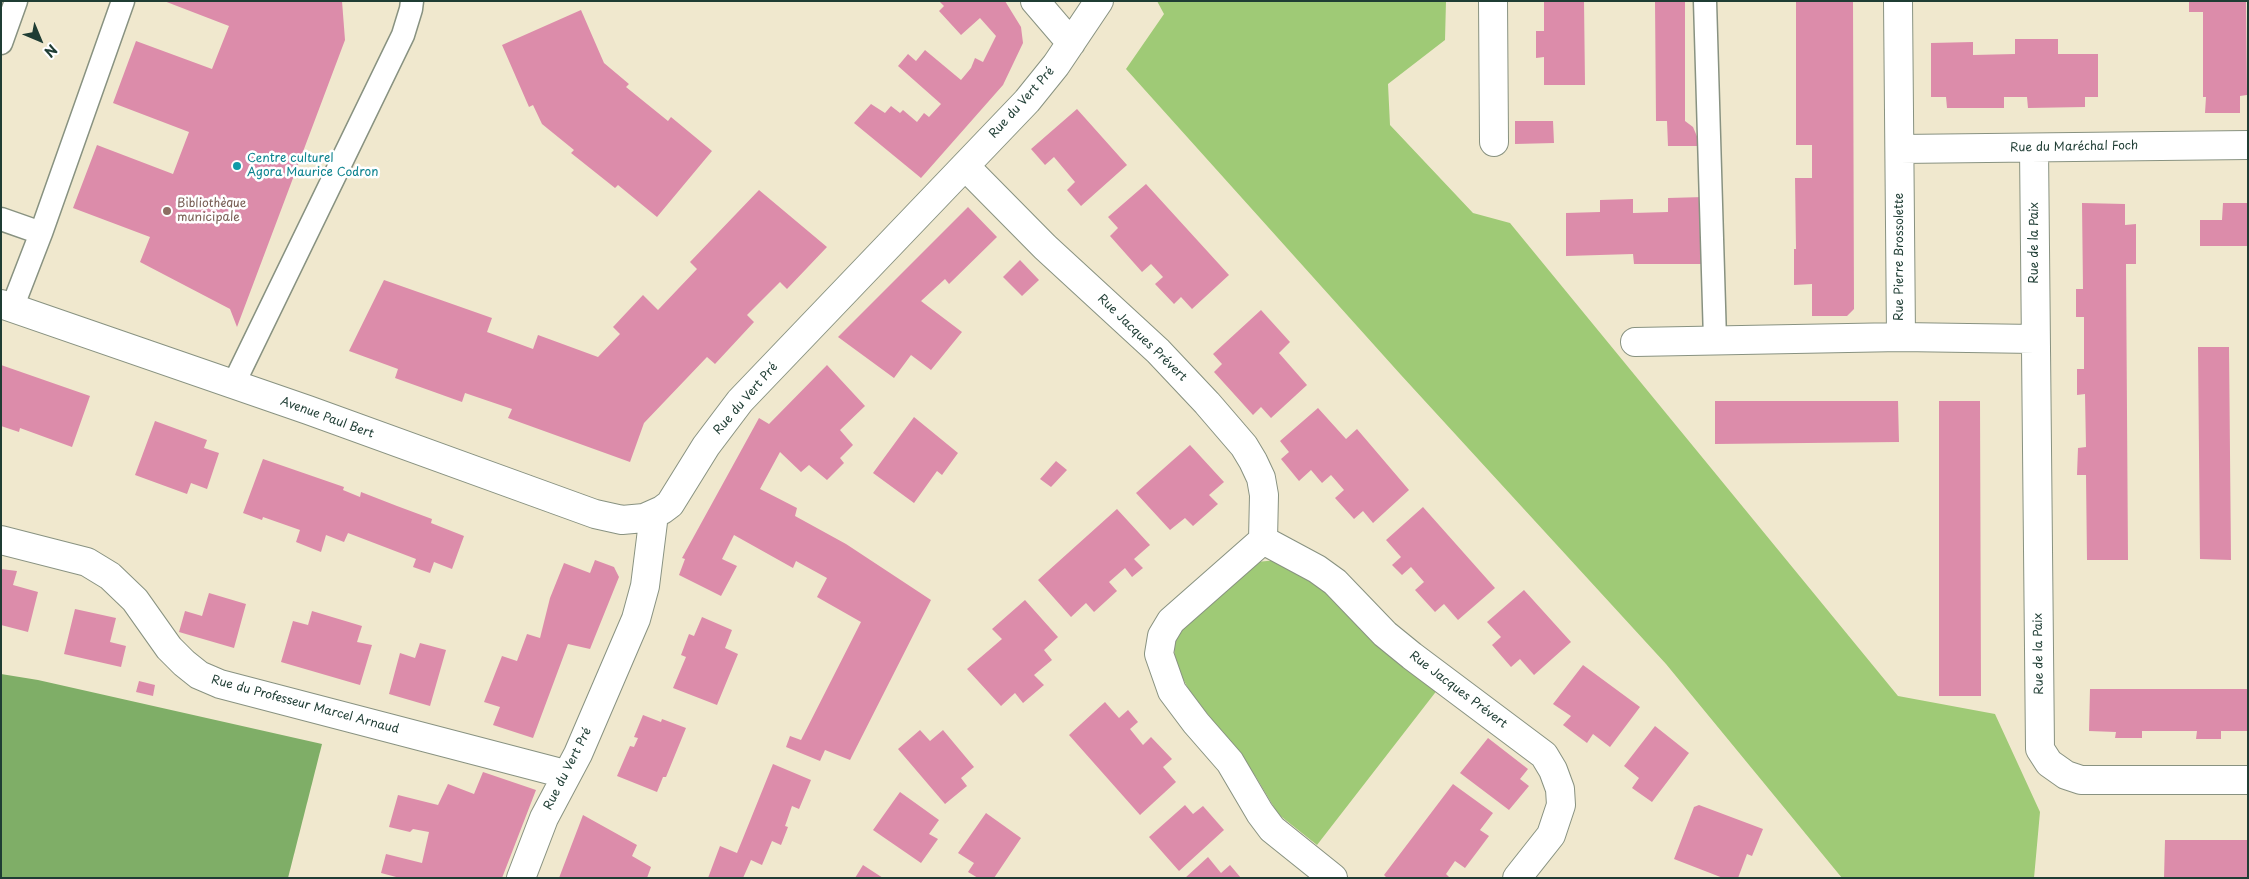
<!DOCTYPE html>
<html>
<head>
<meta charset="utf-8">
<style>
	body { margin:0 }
	#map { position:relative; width:2249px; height:879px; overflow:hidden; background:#f0e8ce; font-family:"Playpen Sans",sans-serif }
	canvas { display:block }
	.frame { position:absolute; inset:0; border:2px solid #1f3d34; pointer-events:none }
	.north { position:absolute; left:15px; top:15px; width:50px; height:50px; -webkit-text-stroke:4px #fff; paint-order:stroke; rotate:135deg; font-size:14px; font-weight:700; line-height:20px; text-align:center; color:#1f3d34 }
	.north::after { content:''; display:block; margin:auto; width:18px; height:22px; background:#1f3d34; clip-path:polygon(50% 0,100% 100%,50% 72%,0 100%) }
</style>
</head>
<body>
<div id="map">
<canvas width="2249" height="879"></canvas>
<div class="frame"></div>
<div class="north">N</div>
</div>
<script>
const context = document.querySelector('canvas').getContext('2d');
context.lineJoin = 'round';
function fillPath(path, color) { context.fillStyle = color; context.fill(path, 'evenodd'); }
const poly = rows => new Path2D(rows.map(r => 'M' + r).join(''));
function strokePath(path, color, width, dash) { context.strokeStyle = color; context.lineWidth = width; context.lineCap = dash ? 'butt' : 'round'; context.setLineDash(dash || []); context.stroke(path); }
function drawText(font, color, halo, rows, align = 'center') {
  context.font = font + ' "Playpen Sans",sans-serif'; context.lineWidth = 5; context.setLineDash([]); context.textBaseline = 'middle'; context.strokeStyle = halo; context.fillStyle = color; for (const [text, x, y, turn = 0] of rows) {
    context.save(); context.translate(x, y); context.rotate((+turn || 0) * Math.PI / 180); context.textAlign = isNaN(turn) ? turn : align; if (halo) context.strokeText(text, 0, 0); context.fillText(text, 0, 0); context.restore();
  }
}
fillPath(poly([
	[1157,1,1446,1,1445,40,1388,84,1390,125,1473,213,1510,223,1898,696,1995,714,2040,812,2034,878,1842,878,1666,664,1401,375,1126,69,1164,14],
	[1277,560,1303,570,1438,689,1317,845,1278,814,1256,777,1189,690,1175,664,1174,645,1180,628,1257,562]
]), '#9fca76');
fillPath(poly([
	[1,674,38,680,322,744,288,878,1,878]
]), '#7fae67');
fillPath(poly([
	[164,1,342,1,345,40,237,327,230,309,140,262,150,237,73,208,97,145,173,174,189,132,113,103,136,41,212,69,229,26],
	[939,1,1005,1,1021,27,1023,43,1003,85,921,178,854,123,871,104,885,113,891,106,900,113,903,110,917,122,924,113,929,117,941,104,898,66,908,54,916,61,925,50,961,80,971,68,975,58,983,62,996,36,980,18,961,35,939,11,944,6],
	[1544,1,1584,1,1585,85,1544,85,1544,57,1536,58,1536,31,1544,31],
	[1655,1,1685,1,1685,121,1693,127,1701,146,1668,146,1667,121,1656,121],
	[1796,1,1853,1,1854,309,1847,316,1812,316,1812,284,1794,285,1794,249,1796,249,1795,178,1812,178,1812,145,1796,145],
	[2189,1,2246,1,2247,95,2240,96,2240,113,2205,113,2206,97,2203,97,2203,12,2189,12],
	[581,10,604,63,629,84,626,87,668,121,671,117,712,151,657,217,618,185,615,188,571,153,574,150,542,124,533,105,529,107,502,45],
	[2015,39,2058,39,2058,54,2098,54,2098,97,2085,97,2085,107,2028,108,2027,97,2004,97,2004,108,1947,108,1946,97,1931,97,1931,43,1973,42,1973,55,2015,54],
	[1077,109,1127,165,1081,206,1067,190,1075,182,1054,157,1045,165,1031,149],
	[1515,121,1553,121,1554,143,1515,144],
	[1146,184,1229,275,1192,309,1181,297,1174,304,1155,284,1163,277,1151,264,1142,272,1110,236,1118,228,1108,217],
	[759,190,827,247,787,289,780,282,747,315,754,322,715,364,707,357,644,423,630,462,508,418,512,409,465,393,462,402,395,378,398,369,349,351,384,280,492,318,487,332,533,349,538,335,598,357,620,334,613,327,643,295,658,310,697,269,690,262],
	[1704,197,1705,264,1634,264,1633,254,1566,256,1566,213,1600,212,1600,200,1633,199,1633,213,1668,212,1668,198],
	[2082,203,2125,204,2125,225,2136,224,2136,264,2126,264,2128,560,2087,560,2086,475,2077,475,2078,448,2086,447,2085,394,2077,395,2077,369,2084,369,2084,317,2076,317,2076,289,2083,289],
	[2223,203,2248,203,2248,246,2200,246,2200,220,2222,220],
	[968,207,997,237,949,284,945,279,921,301,962,332,931,370,911,355,894,378,838,337],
	[1020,260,1039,280,1022,296,1003,277],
	[1261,310,1290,342,1279,353,1307,385,1271,418,1261,407,1253,415,1214,372,1222,364,1213,354],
	[2198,347,2229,347,2231,560,2200,559],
	[1,365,90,396,72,447,20,428,19,432,1,426],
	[827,365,865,406,840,430,853,445,840,458,844,463,827,480,809,465,801,472,780,452,760,489,797,508,795,516,846,544,931,600,850,760,825,750,820,761,786,747,790,736,801,740,861,622,817,597,827,578,796,561,793,568,734,535,722,559,737,566,721,596,679,575,685,559,682,558,759,418,769,424],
	[1715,401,1898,401,1899,442,1715,444],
	[1939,401,1980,401,1981,696,1939,696],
	[1318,408,1346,439,1357,429,1409,490,1373,523,1363,511,1354,519,1335,498,1344,490,1331,475,1322,483,1311,470,1299,481,1281,459,1289,452,1280,441],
	[914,417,958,453,942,475,937,471,914,503,873,473],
	[155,421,207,440,204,448,219,453,207,489,191,483,187,494,135,475],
	[1190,445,1224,482,1209,495,1218,504,1193,526,1185,518,1170,530,1136,493],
	[263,459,344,487,343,490,360,497,361,492,397,506,432,519,431,523,464,536,452,569,434,562,430,573,413,567,416,559,348,533,344,542,326,535,321,552,296,542,300,530,263,517,262,520,243,513],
	[1056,461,1067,470,1051,487,1040,479],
	[1423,507,1495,588,1458,620,1444,604,1435,612,1415,590,1424,582,1411,567,1402,575,1392,565,1401,557,1386,540],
	[1117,509,1150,545,1134,559,1143,568,1132,577,1125,568,1109,582,1117,591,1094,612,1086,603,1071,617,1038,580],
	[595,560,614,567,619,577,590,649,568,644,533,738,493,725,500,707,484,702,502,656,517,661,527,634,540,638,550,598,564,563,590,573],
	[1,569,17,571,13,585,38,592,28,632,1,625],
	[1524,590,1571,642,1534,675,1520,659,1511,667,1492,645,1501,637,1487,622],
	[209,593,246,604,234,648,179,632,185,611,202,616],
	[1025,600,1058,637,1044,650,1052,660,1034,675,1044,685,1023,703,1015,693,1001,706,967,669,1002,639,992,629],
	[75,609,116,618,110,642,126,646,121,667,64,654],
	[312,611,362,626,357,642,372,645,360,685,281,662,293,621,308,625],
	[702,617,732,630,725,648,738,654,717,705,673,688,686,657,681,655,689,634,694,636],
	[420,643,446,650,430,706,389,694,400,653,415,658],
	[1583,665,1640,707,1610,747,1593,734,1587,743,1563,725,1571,716,1553,704],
	[139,681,155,685,153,696,136,692],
	[2090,689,2248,689,2248,731,2221,731,2221,739,2196,739,2197,731,2142,731,2142,738,2115,738,2116,732,2089,731],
	[1105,702,1119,718,1128,710,1138,722,1130,729,1143,745,1151,737,1172,759,1163,767,1176,782,1140,815,1069,735],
	[643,715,661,722,662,719,686,728,666,777,663,777,657,792,617,776,630,746,634,747,638,738,634,737],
	[1655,726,1689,753,1652,802,1632,788,1639,778,1624,766],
	[920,730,930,741,943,730,974,767,961,778,967,786,945,804,898,749],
	[1488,738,1528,769,1520,779,1529,786,1509,810,1460,773],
	[773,764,811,780,799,809,792,806,785,826,788,827,781,845,772,841,762,865,751,860,743,878,708,878,720,846,737,853],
	[483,772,536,790,502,878,400,878,381,873,386,854,422,863,429,832,413,829,410,832,389,827,398,795,438,805,448,784,474,794],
	[1453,784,1493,813,1480,830,1489,836,1465,868,1455,861,1446,874,1450,878,1387,878,1384,875],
	[900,792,939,820,929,834,938,839,921,863,873,830],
	[1185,805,1193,814,1203,806,1224,830,1179,871,1149,837],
	[1699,805,1763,829,1752,856,1747,854,1738,878,1723,878,1674,859,1694,807],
	[986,813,1021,838,994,878,978,878,968,872,974,863,958,853],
	[583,815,637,845,632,856,651,867,647,878,559,878],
	[2165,840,2248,840,2248,878,2164,878],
	[1208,857,1221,873,1230,865,1241,878,1185,878],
	[863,865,883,878,855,878]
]), '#dc8caa');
const service = poly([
	[1705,1,1715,340],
	[1,43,16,1],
	[1,219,41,233,12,308],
	[41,233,123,1],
	[233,385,403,35,411,9,412,1]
]);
const minor = poly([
	[1035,1,1071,43],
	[1493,1,1494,142],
	[2034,148,2040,749,2049,763,2066,775,2081,780,2248,780],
	[1900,149,2248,145],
	[965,166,1045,247,1158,351,1207,403,1244,446,1253,461,1261,478,1264,495,1263,540,1171,621,1162,636,1159,654,1172,691,1196,723,1230,762,1260,813,1272,829,1333,878],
	[1,304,308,410,595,514,622,520,644,518,662,510,670,504,706,446,740,401,1027,101,1056,65,1099,1],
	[1901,337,2035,339],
	[1635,342,1901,337,1898,1],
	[1,540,87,562,110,576,135,600,169,648,184,663,199,675,220,684,565,774],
	[1263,540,1317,569,1335,582,1385,634,1412,656,1544,755,1553,770,1560,789,1561,805,1551,835,1517,878],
	[521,878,544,818,578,754,636,619,645,586,654,514]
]);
strokePath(service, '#889281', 25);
strokePath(minor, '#889281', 30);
strokePath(service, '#fff', 22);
strokePath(minor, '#fff', 28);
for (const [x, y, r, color] of [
	[237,166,5,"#0f9aa8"],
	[167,211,5,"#8d6e63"]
]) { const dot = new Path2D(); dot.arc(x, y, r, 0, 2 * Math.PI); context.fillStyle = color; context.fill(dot); strokePath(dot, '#fff', 2); }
drawText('12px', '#1f3d34', '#fff', [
	["Rue du Vert Pré",1022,103,-48],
	["Rue du Maréchal Foch",2074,147,-1],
	["Rue de la Paix",2035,243,-90],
	["Rue Pierre Brossolette",1900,257,-90],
	["Rue Jacques Prévert",1142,338,44],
	["Rue du Vert Pré",746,399,-49],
	["Avenue Paul Bert",327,418,20],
	["Rue de la Paix",2039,654,-91],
	["Rue Jacques Prévert",1458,690,37],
	["Rue du Professeur Marcel Arnaud",305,705,15],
	["Rue du Vert Pré",568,769,-63]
]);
drawText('12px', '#0d838f', '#fff', [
	["Centre culturel",247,159],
	["Agora Maurice Codron",247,173]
], 'left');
drawText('12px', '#785e54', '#fff', [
	["Bibliothèque",177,204],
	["municipale",177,218]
], 'left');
</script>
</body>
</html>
